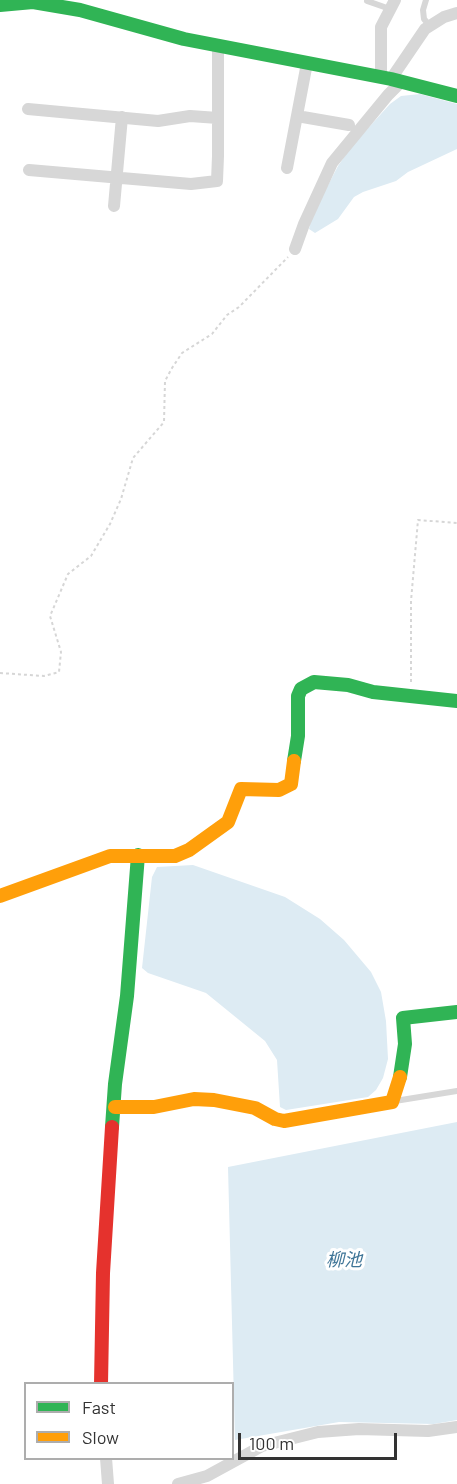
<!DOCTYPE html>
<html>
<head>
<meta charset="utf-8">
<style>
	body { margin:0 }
	#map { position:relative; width:457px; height:1484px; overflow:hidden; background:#fff; font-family:Barlow,sans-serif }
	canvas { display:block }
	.legend { position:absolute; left:24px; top:1382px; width:210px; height:78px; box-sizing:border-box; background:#fff; border:2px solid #adadad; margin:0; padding:8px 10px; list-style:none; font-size:18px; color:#333 }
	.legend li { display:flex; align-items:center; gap:12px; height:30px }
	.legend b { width:30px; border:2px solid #adadad }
	.scale { position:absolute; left:238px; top:1433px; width:159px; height:27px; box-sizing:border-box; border:3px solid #333; border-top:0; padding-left:8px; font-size:18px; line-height:21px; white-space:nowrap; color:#333; -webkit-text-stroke:4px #fff; paint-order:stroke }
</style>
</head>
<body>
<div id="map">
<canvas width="457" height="1484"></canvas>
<ul class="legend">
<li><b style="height:8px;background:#30b455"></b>Fast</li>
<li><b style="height:8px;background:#ff9f0a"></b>Slow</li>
</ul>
<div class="scale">100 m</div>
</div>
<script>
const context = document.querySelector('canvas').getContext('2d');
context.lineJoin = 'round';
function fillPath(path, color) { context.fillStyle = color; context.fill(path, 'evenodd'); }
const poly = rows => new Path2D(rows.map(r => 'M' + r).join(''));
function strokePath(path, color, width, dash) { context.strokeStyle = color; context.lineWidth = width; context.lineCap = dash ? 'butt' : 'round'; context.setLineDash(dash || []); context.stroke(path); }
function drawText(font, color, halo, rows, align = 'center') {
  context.font = font + ' Barlow,"Noto Sans JP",sans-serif'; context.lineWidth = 6; context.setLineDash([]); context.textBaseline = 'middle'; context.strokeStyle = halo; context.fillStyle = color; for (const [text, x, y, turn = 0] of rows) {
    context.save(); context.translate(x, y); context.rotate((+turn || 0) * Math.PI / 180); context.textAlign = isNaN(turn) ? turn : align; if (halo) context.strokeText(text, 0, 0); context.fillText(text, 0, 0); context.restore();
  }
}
fillPath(poly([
	[420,94,457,104,457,149,408,172,396,181,363,192,354,197,338,219,315,233,309,229,312,216,338,166,351,147,390,104,401,96],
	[193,865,285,897,320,919,344,940,371,972,381,992,386,1021,388,1059,383,1078,376,1090,368,1097,286,1110,280,1107,277,1060,265,1041,206,993,148,973,142,968,152,877,157,867],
	[457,1122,457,1420,434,1424,339,1422,235,1440,228,1167]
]), '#ddebf3');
strokePath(poly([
	[0,673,44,676,59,672,61,652,50,616,68,574,91,556,110,524,121,499,133,458,164,422,165,381,172,368,182,353,212,334,227,315,239,307,288,257],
	[411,682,411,601,418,520,457,523]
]), '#d6d6d6', 2, [3, 3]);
strokePath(poly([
	[426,0,423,10,424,19,430,26],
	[367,1,390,9],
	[395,1101,457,1091]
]), '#d7d7d7', 6);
strokePath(poly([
	[381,77,381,27,395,0],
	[391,79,425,29,444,17,457,13],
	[28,109,158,121,190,116,218,118],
	[297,116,349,125],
	[287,168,307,63],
	[29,170,191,184,217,181,218,156,218,46],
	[114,206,122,117],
	[295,249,304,224,332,163,388,95,401,82],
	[106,1458,108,1484],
	[178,1484,207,1476,262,1446,318,1432,359,1429,428,1431,457,1427]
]), '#d7d7d7', 12);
strokePath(poly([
	[0,5,33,2,80,10,184,39,391,79,457,96],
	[294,761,298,736,298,696,301,689,314,682,348,685,373,692,457,701],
	[400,1077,405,1044,403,1018,457,1012],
	[112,1127,115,1084,127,996,138,855]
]), '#30b455', 14);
strokePath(poly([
	[0,896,110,856,175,856,189,850,228,822,241,789,279,790,291,784,294,761],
	[115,1107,154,1107,194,1099,214,1100,255,1108,275,1119,284,1121,392,1102,400,1077]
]), '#ff9f0a', 14);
strokePath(poly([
	[101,1384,103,1273,112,1127]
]), '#e5322d', 14);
drawText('italic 18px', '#3f7597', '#fff', [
	["柳池",344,1260]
]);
</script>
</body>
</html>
